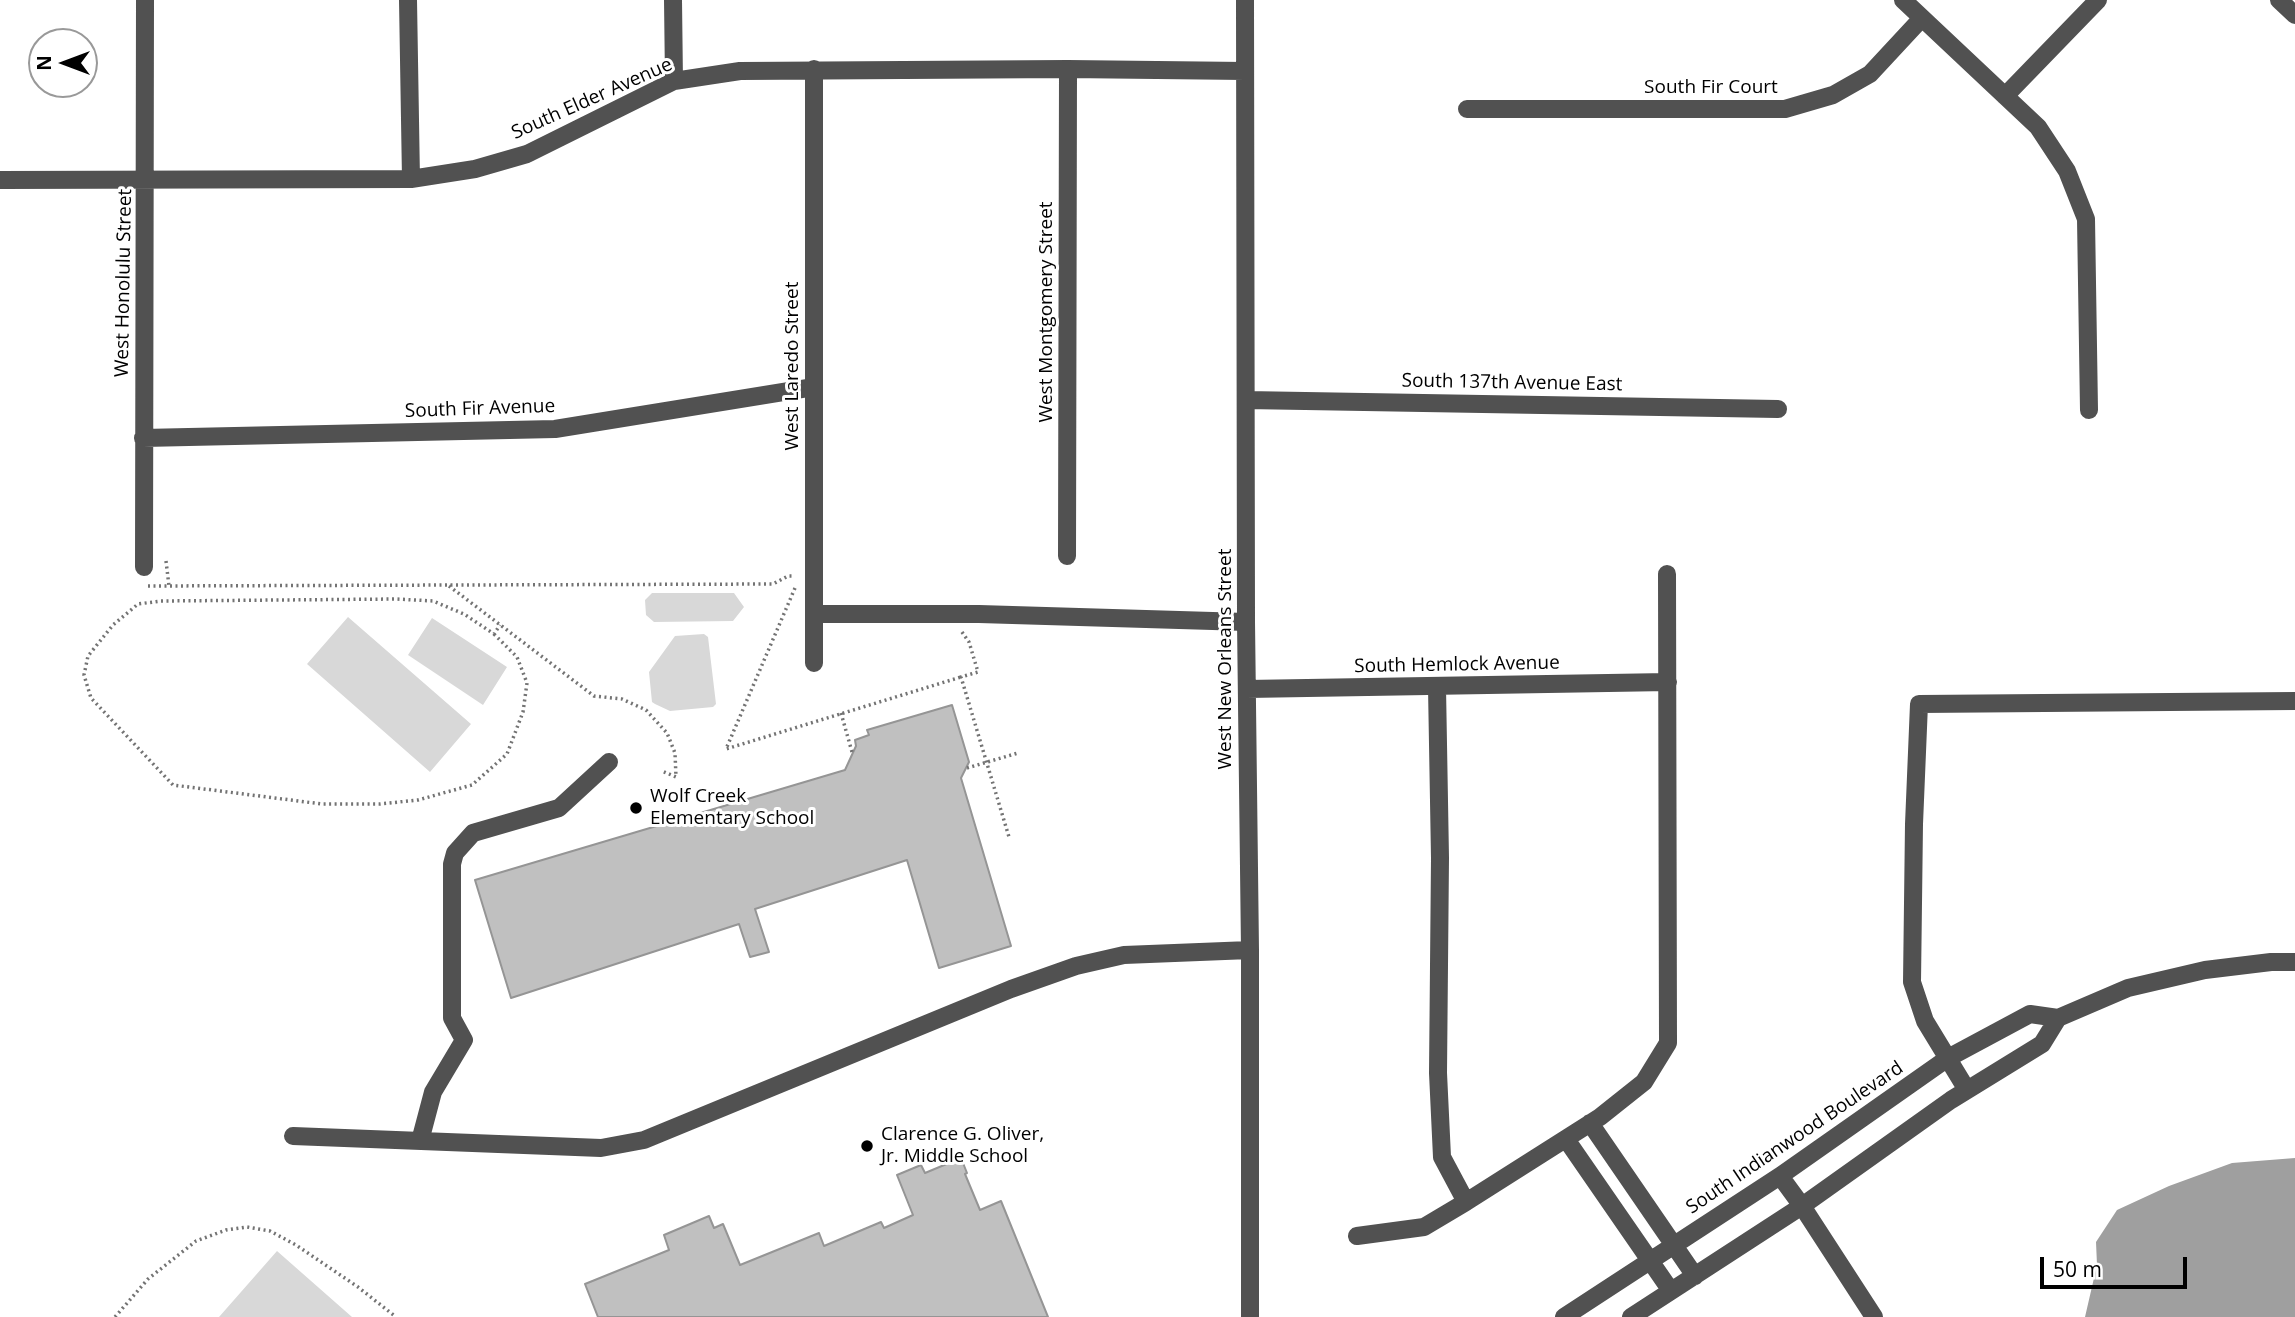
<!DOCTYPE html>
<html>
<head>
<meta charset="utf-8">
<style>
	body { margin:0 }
	#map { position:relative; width:2295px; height:1317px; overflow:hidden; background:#fff; font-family:"Open Sans",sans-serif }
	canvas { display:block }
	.north { position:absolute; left:28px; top:28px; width:70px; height:70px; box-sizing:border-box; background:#fff; border:2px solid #999; border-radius:50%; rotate:270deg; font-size:19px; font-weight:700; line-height:28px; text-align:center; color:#000 }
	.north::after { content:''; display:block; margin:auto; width:24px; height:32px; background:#000; clip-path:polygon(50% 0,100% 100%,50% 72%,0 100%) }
	.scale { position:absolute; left:2040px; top:1257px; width:147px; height:32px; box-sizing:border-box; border:4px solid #000; border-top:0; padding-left:9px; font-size:21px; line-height:24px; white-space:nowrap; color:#000; -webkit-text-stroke:5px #fff; paint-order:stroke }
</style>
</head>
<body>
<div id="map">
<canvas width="2295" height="1317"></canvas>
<div class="north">N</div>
<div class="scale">50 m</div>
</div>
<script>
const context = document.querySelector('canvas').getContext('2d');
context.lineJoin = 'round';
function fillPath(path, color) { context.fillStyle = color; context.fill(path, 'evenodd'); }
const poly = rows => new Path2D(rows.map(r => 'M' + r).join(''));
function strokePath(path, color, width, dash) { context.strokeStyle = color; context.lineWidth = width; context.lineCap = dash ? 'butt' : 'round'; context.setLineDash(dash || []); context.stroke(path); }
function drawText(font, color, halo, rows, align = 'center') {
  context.font = font + ' "Open Sans",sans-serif'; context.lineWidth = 6; context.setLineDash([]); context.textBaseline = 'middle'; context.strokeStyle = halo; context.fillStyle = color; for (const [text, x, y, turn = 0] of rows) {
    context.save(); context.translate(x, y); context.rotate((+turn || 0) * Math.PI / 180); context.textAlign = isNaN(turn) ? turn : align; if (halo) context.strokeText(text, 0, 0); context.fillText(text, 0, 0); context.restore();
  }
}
fillPath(poly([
	[652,593,734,593,744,607,733,621,654,622,646,615,645,600],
	[348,617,471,724,430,772,307,664],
	[432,618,507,667,483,705,408,655],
	[704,634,708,637,716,704,713,707,670,711,655,704,652,702,649,672,675,636],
	[277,1251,352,1317,219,1317]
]), '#d8d8d8');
fillPath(poly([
	[2295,1158,2295,1317,2085,1317,2097,1265,2096,1242,2117,1210,2169,1186,2232,1163]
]), '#9f9f9f');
const building = poly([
	[952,705,969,762,961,778,1011,946,939,968,907,860,755,909,769,952,750,957,739,924,511,998,475,880,845,770,856,746,855,740,869,735,867,730,952,705],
	[961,1158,967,1173,965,1174,980,1210,1001,1201,1048,1317,598,1317,585,1284,669,1250,664,1235,709,1216,714,1228,723,1224,740,1265,819,1233,824,1246,881,1222,884,1228,913,1215,897,1175,921,1165,925,1173,961,1158]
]);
fillPath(building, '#c0c0c0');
strokePath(building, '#959595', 2);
strokePath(poly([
	[166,561,169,586],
	[148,586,773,584,788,576,795,576],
	[449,586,594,696,622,699,646,710,667,733,675,753,676,777,662,771],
	[795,588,726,749,961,677],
	[962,632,969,642,978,672,961,677,1009,837],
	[494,634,517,657,527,683,523,712,507,754,472,785,418,800,380,804,322,804,173,785,91,698,84,675,88,656,113,625,138,604,161,601,397,599,433,601,464,614,494,634,500,625],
	[841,713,852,752],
	[967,768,1018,753],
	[115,1317,148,1279,196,1241,226,1230,247,1227,270,1231,296,1245,358,1287,396,1317]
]), '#737373', 3.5, [2, 3.5]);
strokePath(poly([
	[408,0,411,179],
	[673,0,674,81],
	[1245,0,1246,622,1250,950,1250,1317],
	[1903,0,2038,127,2067,171,2086,219,2089,410],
	[2279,0,2295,15],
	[814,69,814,663],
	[2005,96,2098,0],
	[1467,109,1785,109,1833,95,1870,74,1922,18],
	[0,180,411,179,475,169,527,154,674,81,740,71,1068,69,1245,71],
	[1246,400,1778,409],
	[143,438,555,429,814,387],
	[1067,556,1068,69],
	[144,567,145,0],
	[815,614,979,614,1246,622],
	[1437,687,1440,858,1438,1073,1442,1157,1466,1202],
	[1247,689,1668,682],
	[1967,1090,1925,1021,1912,982,1914,824,1919,704,2295,701],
	[1590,1123,1695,1276],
	[293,1136,601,1148,644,1140,1011,989,1076,966,1124,955,1250,950],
	[1566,1139,1671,1291],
	[420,1141,433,1092,464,1040,452,1018,452,864,455,853,473,833,559,808,609,762],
	[1780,1176,1802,1206,1874,1317],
	[1357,1236,1424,1227,1466,1202,1600,1117,1644,1082,1668,1043,1667,574],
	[1564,1317,1780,1176,1948,1058,2030,1014,2058,1018,2128,988,2205,970,2271,962,2295,962],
	[1631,1317,1802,1206,1951,1100,2042,1044,2058,1018]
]), '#515151', 18);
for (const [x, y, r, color] of [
	[636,808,7,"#000"],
	[867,1146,7,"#000"]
]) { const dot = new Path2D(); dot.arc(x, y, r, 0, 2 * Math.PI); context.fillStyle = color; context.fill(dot); strokePath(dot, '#fff', 2.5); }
drawText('19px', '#000', '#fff', [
	["South Fir Court",1711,88],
	["South Elder Avenue",592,99,-24],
	["West Honolulu Street",124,283,-89],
	["West Montgomery Street",1047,312,-90],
	["West Laredo Street",793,366,-90],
	["South 137th Avenue East",1512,383,1],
	["South Fir Avenue",480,409,-2],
	["West New Orleans Street",1226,659,-90],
	["South Hemlock Avenue",1457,665,-1],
	["South Indianwood Boulevard",1795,1138,-34]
]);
drawText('19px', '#000', '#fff', [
	["Wolf Creek",650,797],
	["Elementary School",650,819],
	["Clarence G. Oliver,",881,1135],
	["Jr. Middle School",881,1157]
], 'left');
</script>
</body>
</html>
